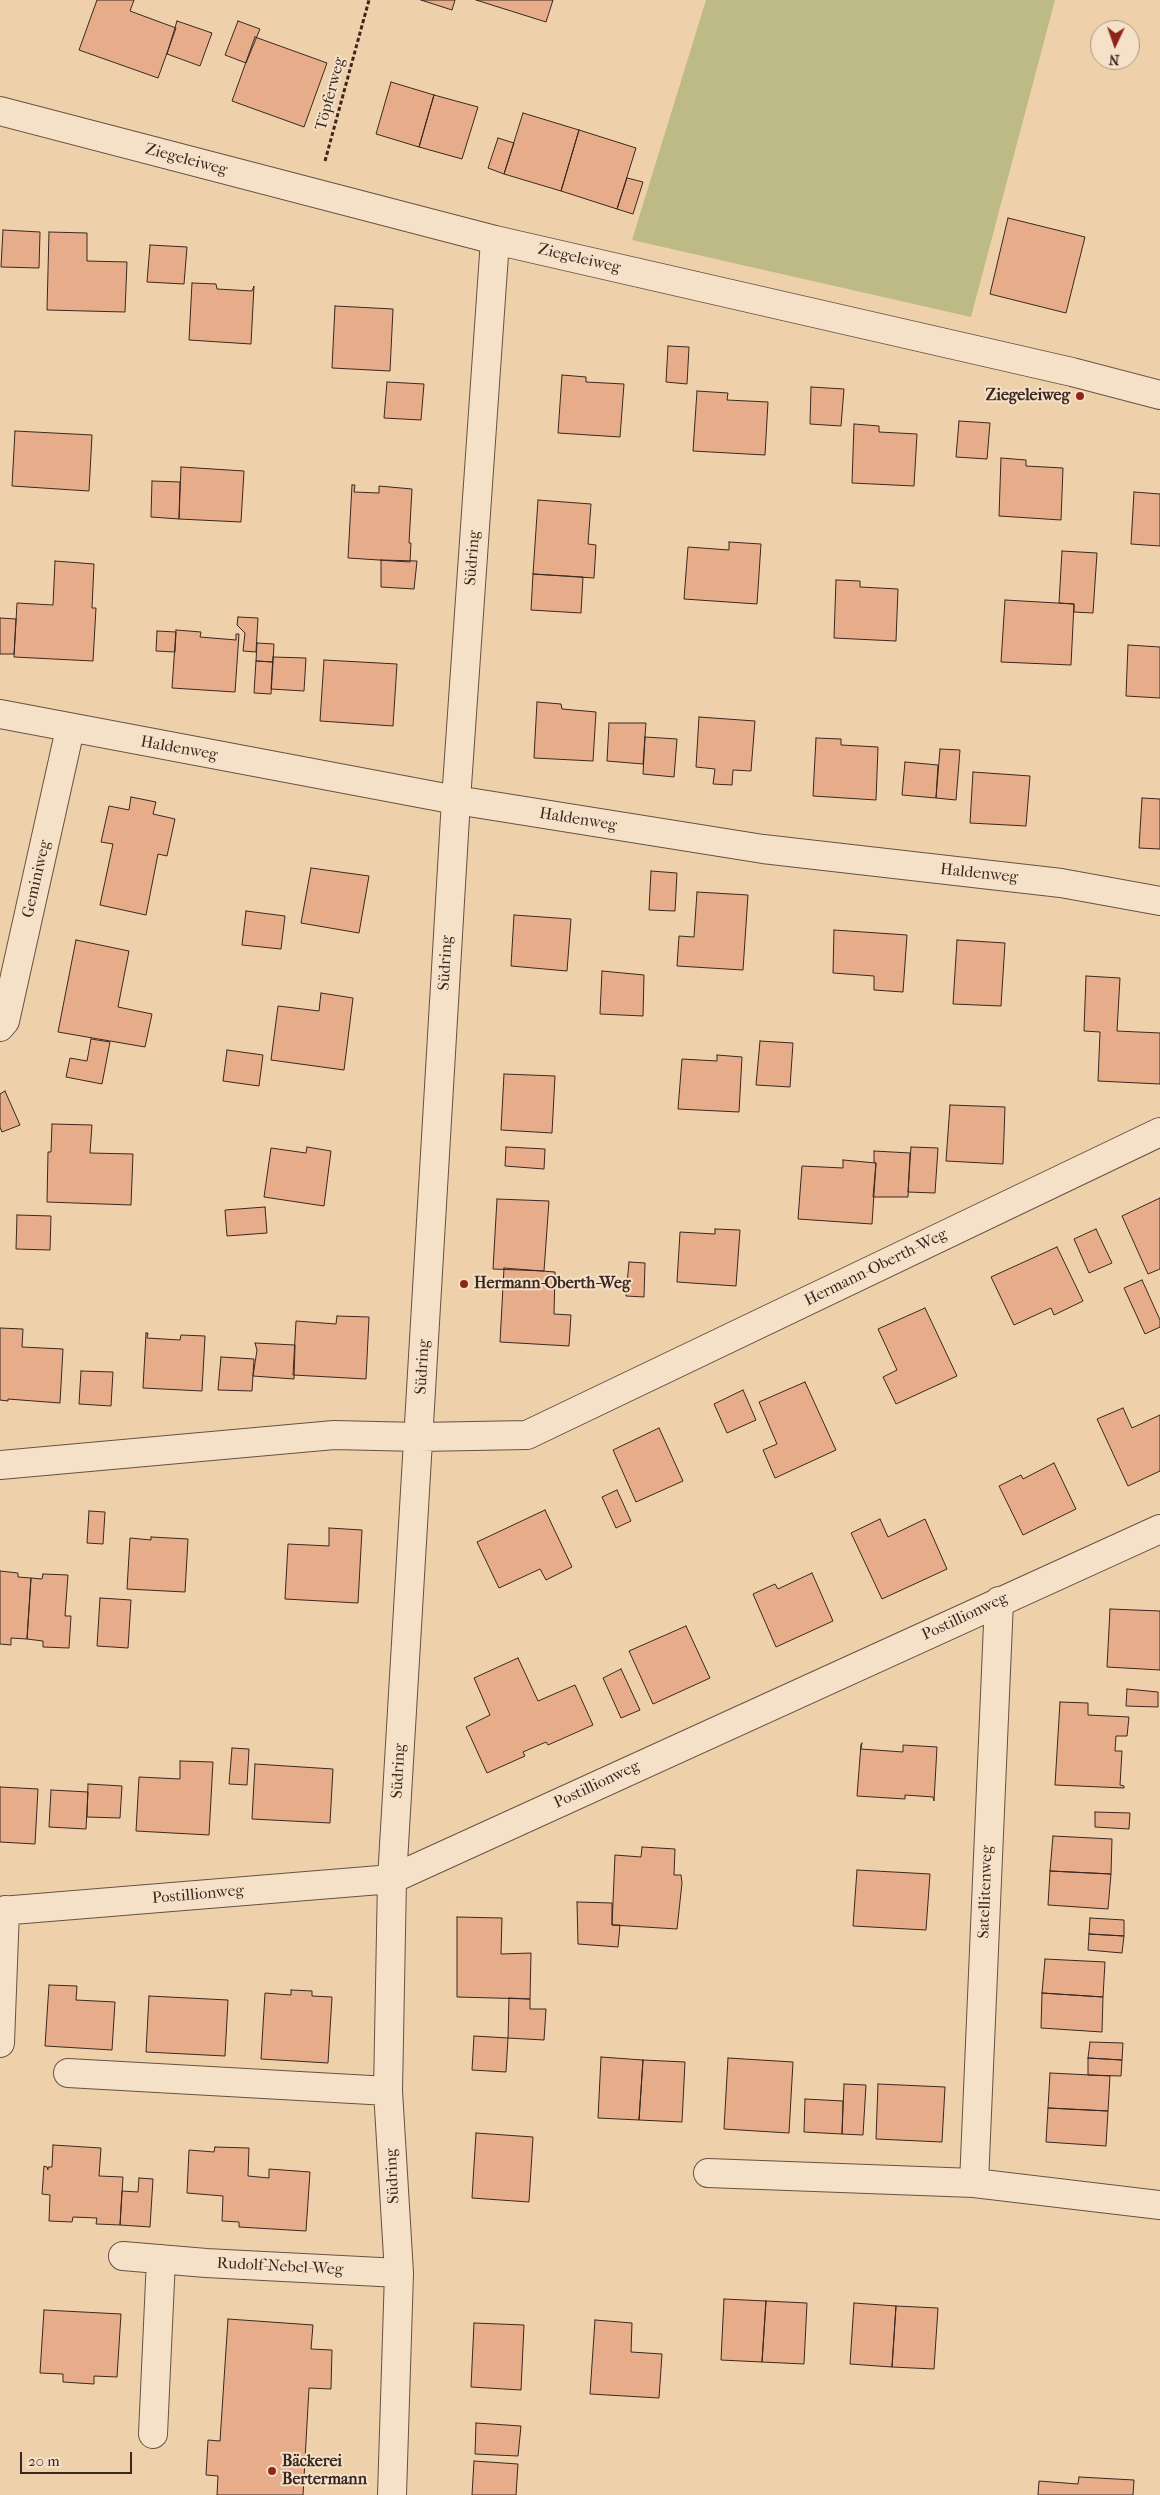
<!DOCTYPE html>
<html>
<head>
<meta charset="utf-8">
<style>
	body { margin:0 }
	#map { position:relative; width:1160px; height:2495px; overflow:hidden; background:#eed1aa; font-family:"IM FELL French Canon",serif }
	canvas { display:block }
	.north { position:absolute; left:1090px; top:20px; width:50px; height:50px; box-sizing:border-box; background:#f4e1c8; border:1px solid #aa9785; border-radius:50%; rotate:183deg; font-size:14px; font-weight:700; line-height:20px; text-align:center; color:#3a2820 }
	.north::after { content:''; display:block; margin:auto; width:18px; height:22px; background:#8f2418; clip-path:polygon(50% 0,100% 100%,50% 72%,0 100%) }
	.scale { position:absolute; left:20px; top:2452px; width:112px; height:22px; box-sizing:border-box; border:2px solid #3a2820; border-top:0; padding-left:6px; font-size:15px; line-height:18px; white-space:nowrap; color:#3a2820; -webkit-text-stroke:4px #f4e1c8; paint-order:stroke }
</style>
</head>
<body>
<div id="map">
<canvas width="1160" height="2495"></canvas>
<div class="north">N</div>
<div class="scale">20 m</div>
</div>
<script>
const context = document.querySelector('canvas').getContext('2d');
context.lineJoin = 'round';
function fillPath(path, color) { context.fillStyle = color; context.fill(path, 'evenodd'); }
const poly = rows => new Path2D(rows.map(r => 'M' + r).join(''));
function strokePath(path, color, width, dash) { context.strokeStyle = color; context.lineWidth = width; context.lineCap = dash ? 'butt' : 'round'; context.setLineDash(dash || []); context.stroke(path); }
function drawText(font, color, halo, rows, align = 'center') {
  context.font = font + ' "IM FELL French Canon",serif'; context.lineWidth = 4; context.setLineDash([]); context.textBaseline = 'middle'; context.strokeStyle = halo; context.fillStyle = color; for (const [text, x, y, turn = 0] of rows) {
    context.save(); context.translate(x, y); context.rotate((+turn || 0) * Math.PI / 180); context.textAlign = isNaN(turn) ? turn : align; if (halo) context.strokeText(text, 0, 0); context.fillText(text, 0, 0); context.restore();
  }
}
fillPath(poly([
	[706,0,1055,0,971,317,632,240]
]), '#beba85');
const building = poly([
	[97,0,134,0,130,11,176,28,158,78,79,50,97,0],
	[421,0,455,0,452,10,421,0],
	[476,0,553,0,546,22,476,0],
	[177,21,212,33,200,66,167,54,177,21],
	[238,21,260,29,246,63,225,55,238,21],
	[255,37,327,63,304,127,232,101,255,37],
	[391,82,434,95,419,147,376,134,391,82],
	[434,95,478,107,462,159,419,147,434,95],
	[523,113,579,130,561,191,504,174,523,113],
	[579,130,636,148,617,209,561,191,579,130],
	[498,138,514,143,504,174,488,168,498,138],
	[627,178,643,182,633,214,617,209,627,178],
	[1008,218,1085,237,1066,313,990,294,1008,218],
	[3,230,40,232,39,268,1,267,3,230],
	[49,232,87,233,87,261,127,262,125,312,47,310,49,232],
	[150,245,187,247,184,284,147,282,150,245],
	[192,283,216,284,217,289,252,291,254,286,251,344,189,340,192,283],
	[335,306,393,309,390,371,332,368,335,306],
	[668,346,689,347,687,384,666,382,668,346],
	[562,375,586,377,586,382,624,384,620,437,558,433,562,375],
	[387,382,424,384,421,420,384,418,387,382],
	[811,387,844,389,841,426,810,424,811,387],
	[697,391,728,393,727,400,768,402,765,455,693,451,697,391],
	[959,421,990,423,987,459,956,457,959,421],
	[854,424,879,426,879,432,917,434,914,486,852,483,854,424],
	[15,431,92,435,89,491,12,486,15,431],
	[1001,458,1026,460,1026,466,1063,468,1061,520,999,516,1001,458],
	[181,467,244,471,241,522,179,519,181,467],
	[152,481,180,482,179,519,151,517,152,481],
	[352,485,355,485,354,492,379,493,379,486,412,489,409,543,411,543,410,562,348,558,352,485],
	[1134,492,1160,494,1160,546,1131,544,1134,492],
	[538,500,591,504,588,544,596,545,594,578,533,574,538,500],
	[729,542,761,544,757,604,684,599,688,547,729,550,729,542],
	[1062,551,1097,553,1093,613,1074,612,1074,604,1059,603,1062,551],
	[381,560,417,561,414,589,381,587,381,560],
	[55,561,94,564,92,608,96,608,93,661,14,657,17,603,53,605,55,561],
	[533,574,583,577,581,613,531,610,533,574],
	[836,580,860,581,860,587,898,589,896,641,834,638,836,580],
	[1005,600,1074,604,1071,665,1001,662,1005,600],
	[238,617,258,618,256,652,243,651,245,633,237,625,238,617],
	[0,618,16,619,14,654,0,654,0,618],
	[176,630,201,632,200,637,236,640,236,634,239,634,235,692,172,688,176,630],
	[157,631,176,632,175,652,156,651,157,631],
	[257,643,274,644,273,662,256,661,257,643],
	[1128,645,1160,647,1160,698,1126,696,1128,645],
	[273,657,306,658,304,691,271,689,273,657],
	[324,660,397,664,393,726,320,721,324,660],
	[256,661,273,662,271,694,254,693,256,661],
	[537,702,561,704,562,709,596,712,593,761,534,758,537,702],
	[699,717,755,721,751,771,733,770,732,785,713,784,715,769,696,767,699,717],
	[609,723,646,723,643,764,607,761,609,723],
	[645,737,677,739,674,777,643,774,645,737],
	[816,738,841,739,841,745,878,747,876,800,813,796,816,738],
	[940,749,960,750,956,800,936,798,940,749],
	[905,762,938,765,936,798,902,795,905,762],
	[973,772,1030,776,1026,826,970,823,973,772],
	[131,797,156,802,153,814,175,819,167,856,158,854,146,915,100,905,113,844,101,842,109,806,129,810,131,797],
	[1142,798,1160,799,1160,849,1139,848,1142,798],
	[311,868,369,876,359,933,301,923,311,868],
	[651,871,677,873,675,911,649,910,651,871],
	[697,892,748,895,743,970,677,966,679,936,694,937,697,892],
	[246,911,285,916,281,949,242,945,246,911],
	[514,915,571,919,567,971,511,966,514,915],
	[834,930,907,935,903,992,874,990,874,976,833,973,834,930],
	[76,940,129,951,118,1007,152,1014,145,1047,58,1032,76,940],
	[957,940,1005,943,1001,1006,953,1004,957,940],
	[602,971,644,975,643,1016,600,1014,602,971],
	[1086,976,1120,978,1117,1031,1160,1033,1160,1084,1098,1081,1100,1032,1084,1031,1086,976],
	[321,993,353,998,344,1070,271,1060,278,1006,319,1011,321,993],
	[91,1039,110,1042,102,1084,66,1077,70,1058,87,1061,91,1039],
	[760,1041,793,1043,790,1087,756,1085,760,1041],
	[227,1050,263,1055,259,1086,223,1081,227,1050],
	[717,1055,742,1057,739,1112,678,1109,682,1059,717,1061,717,1055],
	[504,1074,555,1076,552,1133,501,1130,504,1074],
	[5,1091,20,1125,2,1132,0,1127,0,1094,5,1091],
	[950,1105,1005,1107,1003,1164,946,1161,950,1105],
	[52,1124,92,1125,90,1153,133,1154,131,1205,47,1202,48,1152,51,1152,52,1124],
	[307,1147,331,1151,324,1206,264,1197,271,1148,306,1153,307,1147],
	[506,1147,545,1149,544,1169,505,1166,506,1147],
	[911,1147,938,1148,935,1193,908,1192,911,1147],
	[874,1151,910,1153,908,1197,873,1197,876,1163,874,1162,874,1151],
	[843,1160,876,1163,872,1224,798,1219,802,1166,843,1168,843,1160],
	[1160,1198,1160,1269,1148,1274,1122,1216,1160,1198],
	[497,1199,549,1201,544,1271,493,1269,497,1199],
	[265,1207,267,1233,227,1236,225,1210,265,1207],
	[17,1215,51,1216,50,1250,16,1249,17,1215],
	[715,1229,740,1230,736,1286,677,1282,680,1232,715,1234,715,1229],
	[1096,1229,1112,1263,1089,1273,1074,1239,1096,1229],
	[1057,1247,1083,1301,1054,1315,1051,1308,1014,1325,991,1277,1057,1247],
	[629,1262,645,1263,644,1297,626,1296,629,1262],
	[504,1268,555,1272,554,1314,571,1315,569,1346,500,1342,504,1268],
	[1142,1280,1160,1320,1160,1327,1145,1334,1124,1288,1142,1280],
	[925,1308,957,1376,896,1404,883,1377,897,1370,878,1329,925,1308],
	[337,1316,369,1317,366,1379,293,1375,296,1321,336,1324,337,1316],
	[0,1328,23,1329,22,1347,63,1349,60,1403,8,1399,8,1401,0,1400,0,1328],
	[146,1333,148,1333,147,1338,180,1340,181,1335,205,1336,202,1391,143,1388,146,1333],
	[255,1343,295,1345,294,1379,253,1376,257,1350,255,1343],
	[221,1357,254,1359,252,1391,218,1390,221,1357],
	[81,1371,113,1372,111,1406,79,1404,81,1371],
	[805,1382,836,1450,775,1478,763,1450,777,1444,759,1402,805,1382],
	[743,1390,756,1420,727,1433,714,1404,743,1390],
	[1123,1408,1132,1428,1160,1415,1160,1471,1128,1486,1097,1419,1123,1408],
	[659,1428,683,1481,636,1502,613,1450,659,1428],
	[1054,1463,1076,1509,1023,1535,999,1486,1021,1475,1023,1479,1054,1463],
	[617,1490,631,1521,616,1528,602,1497,617,1490],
	[545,1510,572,1567,546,1580,540,1569,499,1588,477,1542,545,1510],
	[89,1511,105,1512,103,1544,87,1543,89,1511],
	[880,1519,888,1537,925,1519,947,1569,882,1599,851,1533,880,1519],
	[329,1528,362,1530,358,1603,285,1599,288,1544,329,1546,329,1528],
	[151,1537,188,1539,185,1592,127,1589,130,1538,151,1540,151,1537],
	[0,1571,18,1573,18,1577,31,1578,27,1639,11,1638,11,1645,0,1644,0,1571],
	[812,1573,833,1621,776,1647,753,1594,775,1584,778,1589,812,1573],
	[43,1574,68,1575,65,1616,71,1616,69,1648,43,1647,43,1641,27,1639,31,1578,42,1579,43,1574],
	[100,1598,131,1600,128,1648,97,1646,100,1598],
	[1110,1609,1160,1611,1160,1670,1107,1667,1110,1609],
	[686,1626,710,1678,653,1704,629,1651,686,1626],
	[518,1658,538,1701,575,1685,593,1725,548,1745,546,1742,523,1752,525,1756,487,1773,466,1727,490,1715,474,1678,518,1658],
	[621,1669,640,1710,621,1718,603,1678,621,1669],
	[1127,1689,1158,1692,1158,1707,1126,1706,1127,1689],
	[1060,1702,1088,1703,1088,1715,1129,1717,1127,1736,1116,1736,1115,1751,1122,1751,1120,1785,1124,1786,1124,1788,1055,1785,1060,1702],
	[862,1743,861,1749,903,1752,903,1745,937,1747,934,1801,933,1797,905,1795,905,1799,857,1796,861,1744,862,1743],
	[232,1748,249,1749,247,1785,229,1784,232,1748],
	[180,1761,213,1762,209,1835,136,1831,139,1777,180,1779,180,1761],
	[255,1764,333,1769,330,1823,252,1819,255,1764],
	[88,1784,122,1786,120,1818,87,1817,88,1784],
	[0,1787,38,1789,35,1844,0,1842,0,1787],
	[51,1790,88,1792,86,1829,49,1827,51,1790],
	[1095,1812,1130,1813,1129,1829,1095,1827,1095,1812],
	[1053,1836,1112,1839,1111,1874,1050,1871,1053,1836],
	[642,1847,675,1849,674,1875,681,1875,682,1883,677,1929,612,1925,615,1855,641,1857,642,1847],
	[857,1870,930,1874,926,1930,853,1926,857,1870],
	[1050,1871,1111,1874,1108,1909,1048,1905,1050,1871],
	[577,1902,612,1903,612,1925,620,1925,618,1947,578,1944,577,1902],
	[457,1917,502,1918,501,1954,531,1953,530,1999,457,1997,457,1917],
	[1090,1918,1124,1920,1124,1936,1089,1934,1090,1918],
	[1089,1934,1124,1936,1122,1953,1088,1950,1089,1934],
	[1045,1959,1105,1962,1103,1997,1042,1993,1045,1959],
	[49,1985,77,1986,76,2000,115,2002,112,2050,45,2046,49,1985],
	[291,1990,312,1991,312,1996,332,1997,328,2063,261,2059,265,1993,291,1995,291,1990],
	[1042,1993,1103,1997,1102,2032,1041,2028,1042,1993],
	[149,1996,228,2000,225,2056,146,2052,149,1996],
	[509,1998,530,1999,530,2009,546,2009,544,2040,508,2038,509,1998],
	[474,2036,508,2038,506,2072,472,2070,474,2036],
	[1090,2042,1123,2043,1122,2060,1088,2058,1090,2042],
	[601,2057,643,2060,639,2120,598,2118,601,2057],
	[728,2058,793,2062,789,2133,724,2129,728,2058],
	[1088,2058,1122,2060,1121,2076,1088,2075,1088,2058],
	[643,2060,685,2062,682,2122,639,2120,643,2060],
	[1050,2073,1110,2076,1108,2111,1048,2108,1050,2073],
	[844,2084,866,2085,863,2135,842,2134,844,2084],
	[878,2084,945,2087,942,2142,876,2139,878,2084],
	[805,2099,843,2101,842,2134,804,2132,805,2099],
	[1048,2108,1108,2111,1106,2146,1046,2142,1048,2108],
	[476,2133,533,2137,529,2202,472,2198,476,2133],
	[53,2145,101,2148,99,2176,123,2177,120,2225,96,2224,97,2218,73,2217,72,2222,49,2221,50,2195,42,2194,44,2166,47,2167,48,2170,48,2167,52,2167,53,2145],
	[215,2147,249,2148,248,2176,269,2178,269,2169,310,2172,306,2231,239,2227,239,2222,222,2221,223,2196,187,2193,189,2150,214,2152,215,2147],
	[139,2178,153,2179,150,2227,120,2225,122,2191,138,2192,139,2178],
	[724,2299,766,2301,762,2362,721,2360,724,2299],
	[766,2301,807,2303,804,2364,762,2362,766,2301],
	[854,2303,896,2306,892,2367,850,2364,854,2303],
	[896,2306,938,2308,934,2369,892,2367,896,2306],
	[44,2310,121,2314,117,2377,94,2376,94,2384,63,2382,63,2374,40,2373,44,2310],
	[228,2319,313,2325,311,2349,332,2350,331,2389,309,2388,303,2495,217,2495,218,2476,206,2475,208,2440,220,2441,228,2319],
	[595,2320,632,2323,631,2352,662,2354,659,2398,590,2394,595,2320],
	[474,2323,524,2325,521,2390,471,2387,474,2323],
	[476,2423,521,2426,518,2456,475,2454,476,2423],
	[474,2461,518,2464,516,2495,472,2495,474,2461],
	[1079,2477,1134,2480,1133,2495,1038,2495,1039,2481,1078,2484,1079,2477]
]);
fillPath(building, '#e7ad8a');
strokePath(building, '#3a2820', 1);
const minor = poly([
	[0,111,495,240,1072,372,1160,395],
	[0,714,456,800,763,849,1061,883,1160,901],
	[0,1027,5,1021,70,729],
	[0,1465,334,1435,419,1437,527,1435,1160,1132],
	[0,1911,392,1879,1160,1529],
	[0,2043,5,1910],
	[68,2073,388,2091],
	[708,2173,974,2183,1160,2205],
	[974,2183,999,1601],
	[123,2256,206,2263,399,2273],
	[153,2434,161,2259],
	[392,2495,399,2273,388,2091,392,1879,456,800,495,240]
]);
strokePath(minor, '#675242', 30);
strokePath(poly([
	[325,161,369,0]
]), '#3a2820', 3, [4, 2.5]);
strokePath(minor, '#f4e1c8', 28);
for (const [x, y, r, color] of [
	[1080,396,5,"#8f2418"],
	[464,1284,5,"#8f2418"],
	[272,2471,5,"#8f2418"]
]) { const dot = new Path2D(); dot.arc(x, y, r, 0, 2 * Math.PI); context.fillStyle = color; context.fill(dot); strokePath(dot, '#f4e1c8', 2); }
drawText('16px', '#3a2820', '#f4e1c8', [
	["Töpferweg",331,94,-75],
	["Ziegeleiweg",186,160,15],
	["Ziegeleiweg",579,259,13],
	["Südring",473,558,-86],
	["Haldenweg",179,749,10],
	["Haldenweg",578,820,9],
	["Haldenweg",979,874,6],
	["Geminiweg",37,879,-77],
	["Südring",446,963,-87],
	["Hermann-Oberth-Weg",876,1268,-26],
	["Südring",423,1367,-87],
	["Postillionweg",965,1617,-25],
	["Südring",399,1771,-87],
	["Postillionweg",597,1785,-25],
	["Satellitenweg",986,1892,-88],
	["Postillionweg",198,1895,-5],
	["Südring",393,2176,-93],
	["Rudolf-Nebel-Weg",280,2267,3]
]);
drawText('bold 16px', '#3a2820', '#f4e1c8', [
	["Ziegeleiweg",1070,396,"right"],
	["Hermann-Oberth-Weg",474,1284],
	["Bäckerei",282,2462],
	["Bertermann",282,2480]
], 'left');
</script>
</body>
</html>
